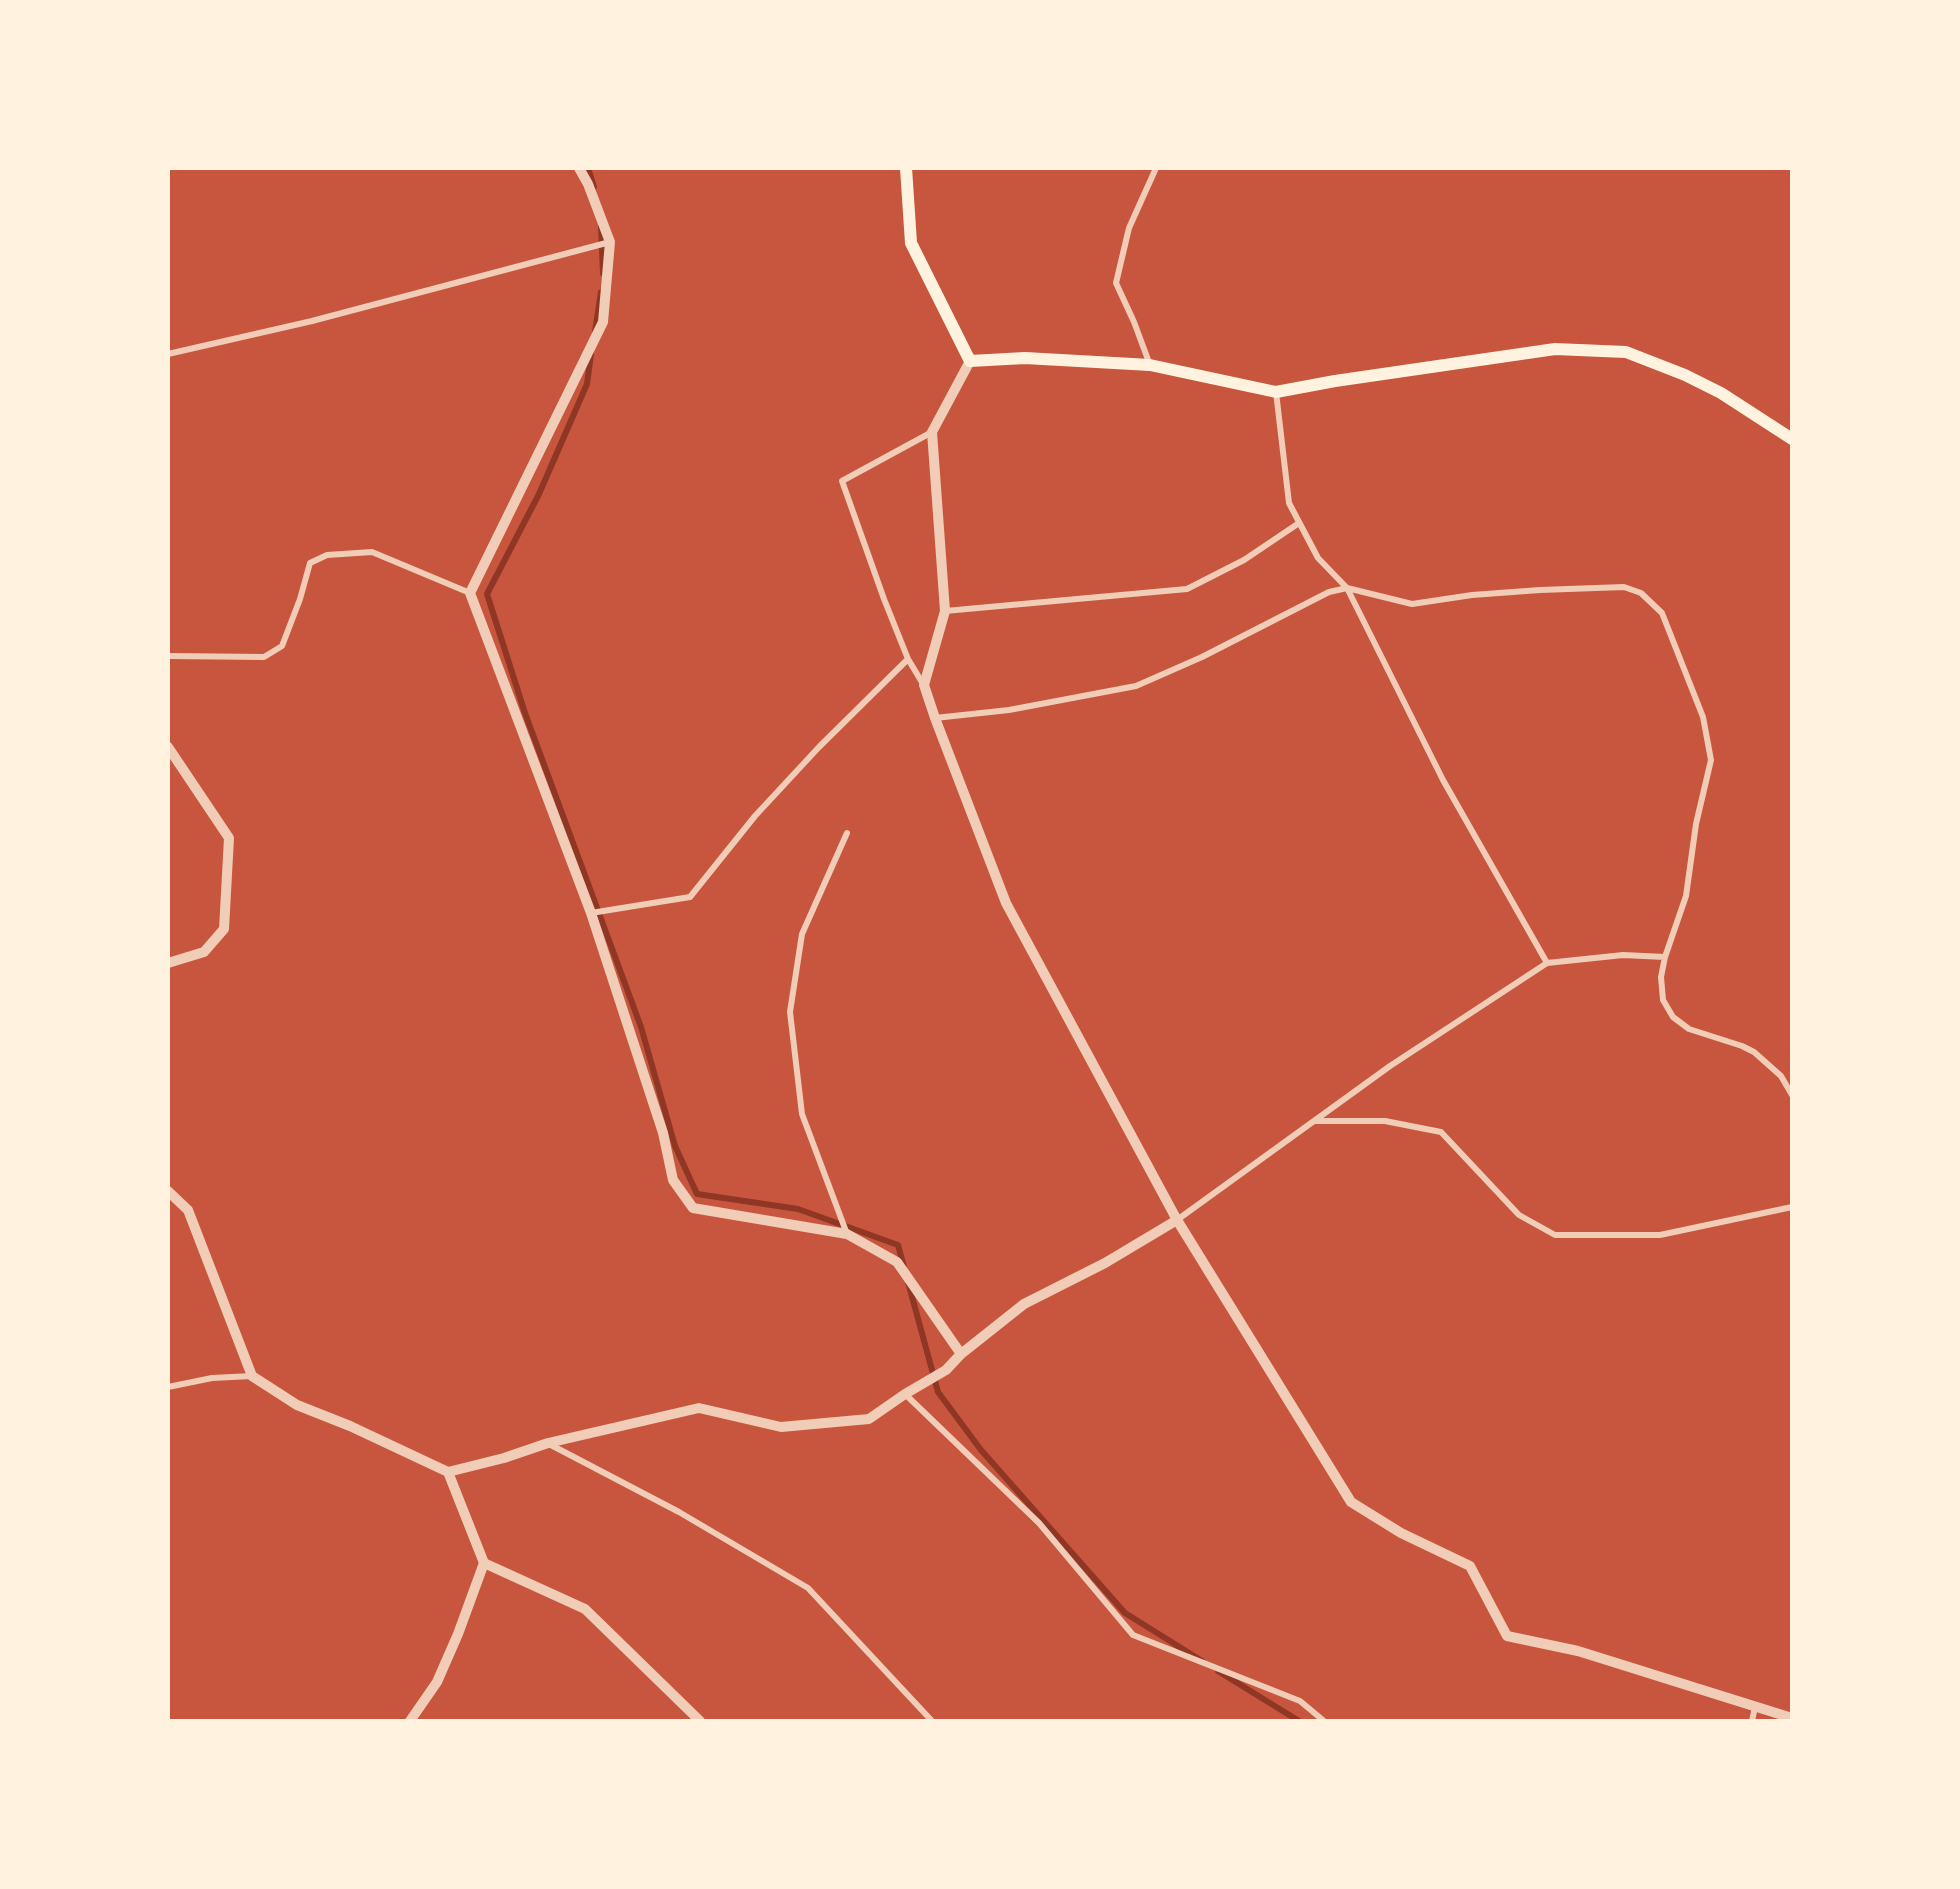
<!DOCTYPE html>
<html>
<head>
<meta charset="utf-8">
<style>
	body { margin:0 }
	#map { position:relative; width:1960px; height:1889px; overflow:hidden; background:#c8553d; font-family:"Work Sans",sans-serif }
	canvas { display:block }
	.frame { position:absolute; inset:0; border:170px solid #fff3e0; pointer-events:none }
</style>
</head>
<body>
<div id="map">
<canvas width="1960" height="1889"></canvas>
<div class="frame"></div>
</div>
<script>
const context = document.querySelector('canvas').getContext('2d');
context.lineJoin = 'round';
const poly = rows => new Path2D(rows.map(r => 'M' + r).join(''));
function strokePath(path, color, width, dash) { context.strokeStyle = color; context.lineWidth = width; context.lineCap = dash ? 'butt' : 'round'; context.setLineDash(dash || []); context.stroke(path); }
strokePath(poly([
	[588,168,594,187],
	[601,226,603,273],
	[595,332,601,292],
	[591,354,587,384,539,494,487,594,525,713,641,1027,675,1146,697,1194,798,1209,898,1245,904,1267],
	[908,1282,938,1392,981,1450,1125,1613,1202,1661],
	[1218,1671,1299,1721]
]), '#8f3625', 6);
strokePath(poly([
	[168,354,312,321,610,242],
	[1150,365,1134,322,1116,283,1129,228,1156,168],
	[1276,392,1289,503,1318,558,1347,588,1443,780,1547,963],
	[945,611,1187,589,1244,560,1299,523],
	[168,656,264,657,282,646,300,599,310,563,327,555,372,552,470,593],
	[908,659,884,599,842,481,932,432],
	[935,718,1009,710,1136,686,1202,657,1329,592,1347,588,1412,604,1472,595,1540,590,1624,587,1641,593,1662,613,1703,717,1711,760,1696,824,1686,896,1665,957,1661,977,1663,1000,1673,1017,1689,1029,1742,1046,1754,1052,1781,1076,1792,1095],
	[847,833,802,934,790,1012,802,1114,847,1234],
	[591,913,690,897,755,816,819,747,908,659,923,684],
	[1315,1121,1385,1121,1441,1132,1519,1215,1555,1235,1660,1235,1792,1207],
	[1177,1220,1390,1066,1547,963,1623,955,1665,957],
	[168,1387,212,1378,252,1376],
	[905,1394,1039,1523,1133,1635,1300,1701,1324,1721],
	[549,1444,679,1512,808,1588,932,1721],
	[1752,1721,1755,1707]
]), '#f1ccb7', 6);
strokePath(poly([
	[579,168,588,184,610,242,603,322,470,593,591,913,663,1133,673,1180,693,1208,847,1234,897,1262,961,1354],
	[970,361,932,432,945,611,924,685,935,718,1006,903,1177,1220,1351,1502,1401,1533,1470,1566,1507,1636,1578,1651,1792,1718],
	[168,747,229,838,224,929,204,952,168,963],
	[168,1191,188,1210,252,1376,297,1405,350,1426,448,1472,484,1563,585,1609,700,1721],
	[448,1472,504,1458,548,1443,699,1408,781,1427,869,1419,905,1394,946,1370,961,1354,1024,1304,1105,1263,1177,1220],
	[410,1721,437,1682,458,1634,484,1563]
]), '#f1ccb7', 10);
strokePath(poly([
	[906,168,911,243,970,361,1025,358,1150,365,1276,392,1335,381,1555,349,1626,352,1685,375,1721,393,1792,439]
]), '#fff3e0', 12);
</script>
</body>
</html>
